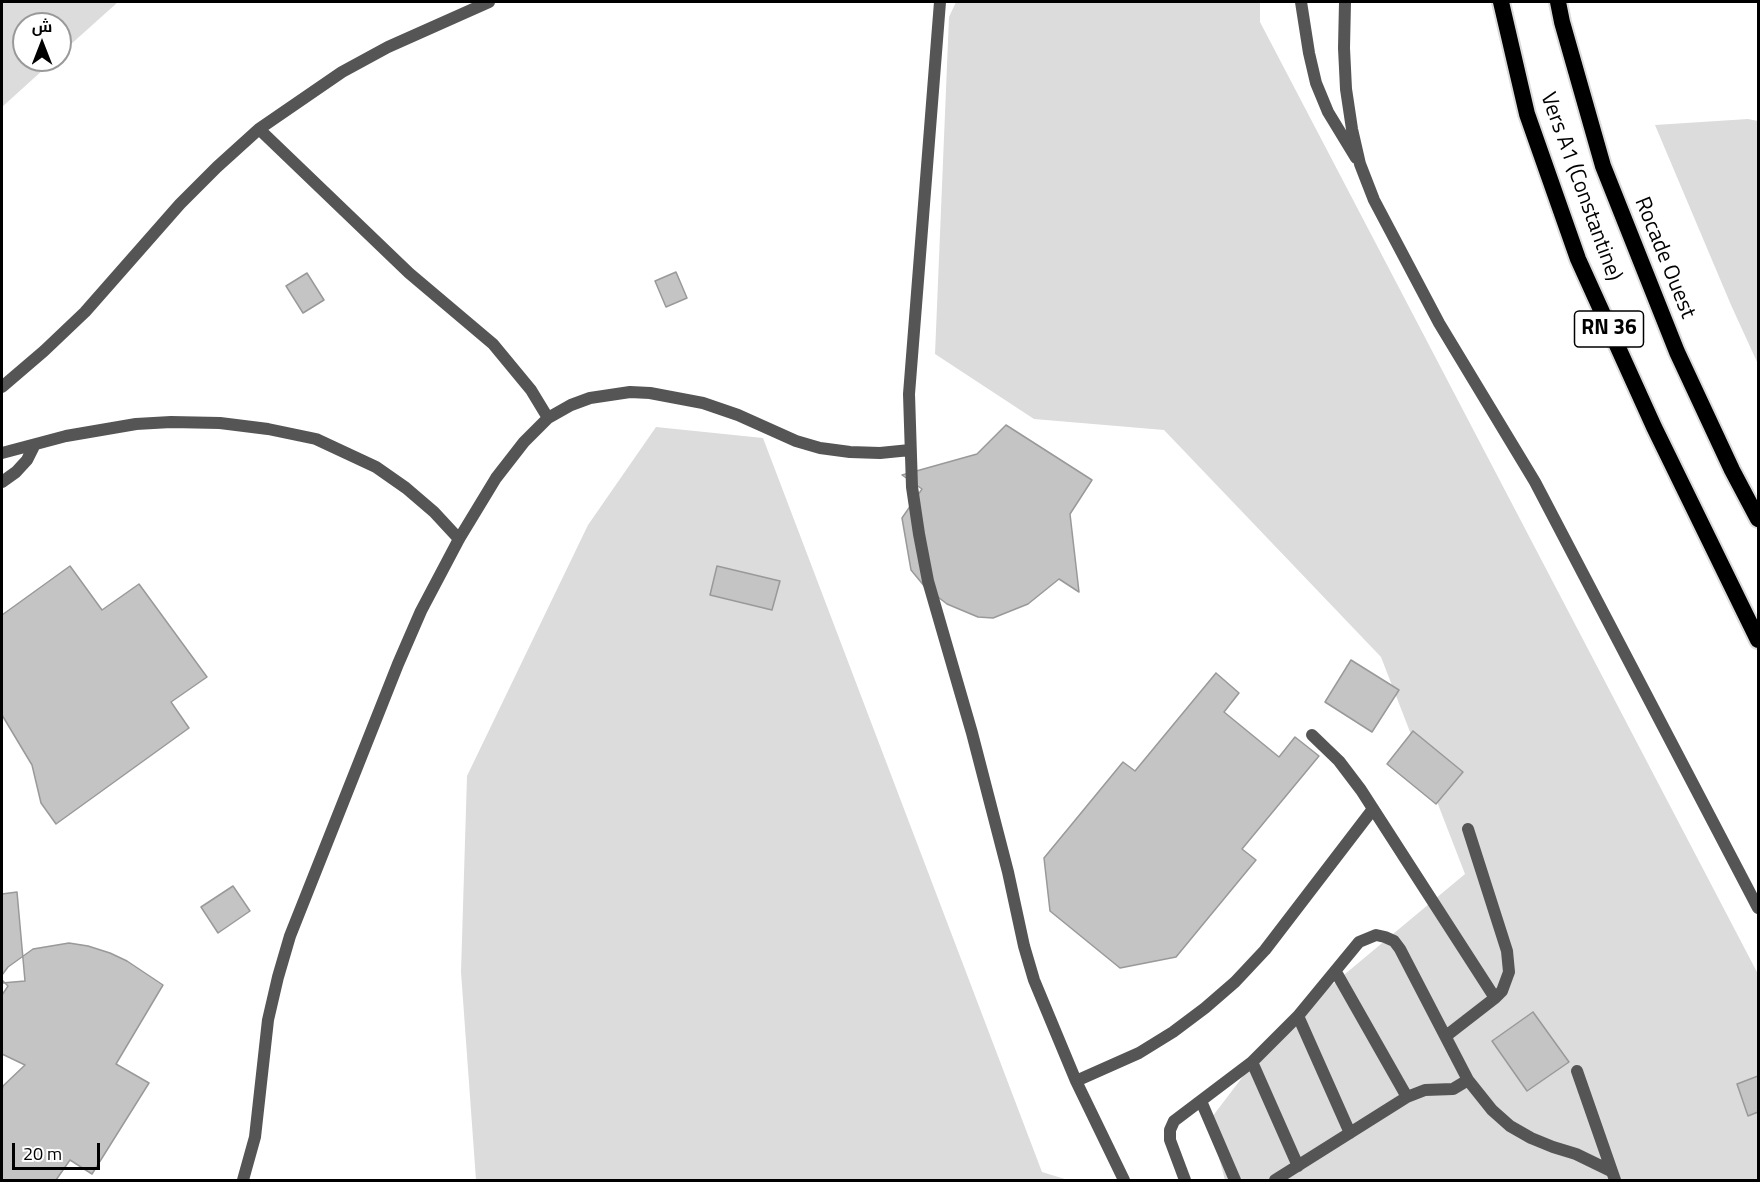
<!DOCTYPE html>
<html>
<head>
<meta charset="utf-8">
<style>
	body { margin:0 }
	#map { position:relative; width:1760px; height:1182px; overflow:hidden; background:#fff; font-family:"Titillium Web",Cairo,sans-serif }
	canvas { display:block }
	.frame { position:absolute; inset:0; border:3px solid #000; pointer-events:none }
	.north { position:absolute; left:12px; top:12px; width:60px; height:60px; box-sizing:border-box; background:#fff; border:2px solid #999; border-radius:50%; rotate:0deg; font-size:16px; font-weight:700; line-height:24px; text-align:center; color:#000 }
	.north::after { content:''; display:block; margin:auto; width:21px; height:27px; background:#000; clip-path:polygon(50% 0,100% 100%,50% 72%,0 100%) }
	.scale { position:absolute; left:12px; top:1143px; width:88px; height:27px; box-sizing:border-box; border:3px solid #000; border-top:0; padding-left:8px; font-size:18px; line-height:21px; white-space:nowrap; color:#000; -webkit-text-stroke:4px #fff; paint-order:stroke }
</style>
</head>
<body>
<div id="map">
<canvas width="1760" height="1182"></canvas>
<div class="frame"></div>
<div class="north">ش</div>
<div class="scale">20 m</div>
</div>
<script>
const context = document.querySelector('canvas').getContext('2d');
context.lineJoin = 'round';
function fillPath(path, color) { context.fillStyle = color; context.fill(path, 'evenodd'); }
const poly = rows => new Path2D(rows.map(r => 'M' + r).join(''));
function strokePath(path, color, width, dash) { context.strokeStyle = color; context.lineWidth = width; context.lineCap = dash ? 'butt' : 'round'; context.setLineDash(dash || []); context.stroke(path); }
function drawText(font, color, halo, rows, align = 'center') {
  context.font = font + ' "Titillium Web",sans-serif'; context.lineWidth = 5; context.setLineDash([]); context.textBaseline = 'middle'; context.strokeStyle = halo; context.fillStyle = color; for (const [text, x, y, turn = 0] of rows) {
    context.save(); context.translate(x, y); context.rotate((+turn || 0) * Math.PI / 180); context.textAlign = isNaN(turn) ? turn : align; if (halo) context.strokeText(text, 0, 0); context.fillText(text, 0, 0); context.restore();
  }
}
fillPath(poly([
	[2,2,118,2,60,54,60,24,24,24,24,60,54,60,2,107],
	[956,2,1260,2,1260,22,1758,974,1758,1180,1225,1180,1209,1121,1279,1029,1465,874,1381,657,1164,430,1034,419,935,354,949,17],
	[1748,119,1758,121,1758,364,1731,305,1655,125],
	[656,427,763,438,1042,1172,1068,1180,476,1180,461,972,467,776,588,525]
]), '#dcdcdc');
const building = poly([
	[676,272,687,298,666,307,655,281,676,272],
	[307,273,324,300,303,313,286,286,307,273],
	[1006,425,1092,480,1070,514,1079,592,1059,579,1028,604,993,618,978,617,947,604,925,587,911,570,902,518,922,489,902,475,977,454,1006,425],
	[70,566,102,610,139,584,207,677,171,702,189,728,56,824,41,803,32,765,2,715,2,615,70,566],
	[717,566,780,581,772,610,710,595,717,566],
	[1351,660,1399,690,1372,732,1325,702,1351,660],
	[1216,673,1239,693,1224,712,1279,757,1295,737,1319,756,1242,849,1256,860,1176,957,1120,968,1050,911,1044,858,1123,762,1135,771,1216,673],
	[1413,731,1463,772,1436,804,1387,764,1413,731],
	[233,886,250,911,218,933,201,907,233,886],
	[17,892,25,981,2,983,2,894,17,892],
	[69,943,88,946,110,953,127,961,163,985,116,1064,149,1083,92,1174,70,1160,56,1180,2,1180,2,1091,3,1086,25,1065,2,1054,2,995,8,986,2,980,2,975,8,967,33,949,69,943],
	[1533,1012,1569,1062,1527,1091,1492,1041,1533,1012],
	[1758,1076,1758,1112,1748,1116,1737,1084,1758,1076]
]);
fillPath(building, '#c4c4c4');
strokePath(building, '#999', 1.5);
const trunk = poly([
	[1501,2,1527,114,1578,259,1654,427,1758,640],
	[1558,2,1562,22,1603,166,1677,352,1732,470,1758,519]
]);
strokePath(trunk, '#dbdbdb', 20);
strokePath(poly([
	[940,2,909,394,912,487,919,534,928,581,972,733,1008,872,1024,946,1034,980,1076,1081,1124,1180],
	[1301,2,1309,53,1316,83,1328,112,1356,158],
	[1345,2,1344,48,1346,89,1352,129,1360,164,1374,200,1439,323,1535,482,1758,908],
	[259,129,409,273,493,344,531,390,548,418],
	[2,387,44,351,85,312,180,204,217,167,259,129,342,72,388,47,489,2],
	[2,453,66,436,136,424,171,422,220,423,268,429,316,439,376,467,406,488,434,512,459,539],
	[2,482,16,472,27,460,34,446],
	[1312,735,1339,761,1361,790,1495,998],
	[1336,972,1407,1097],
	[1298,1016,1350,1133],
	[1446,1036,1495,998,1502,991,1509,972,1507,951,1468,829],
	[1252,1062,1298,1166],
	[1577,1071,1615,1180],
	[1076,1081,1139,1053,1173,1032,1205,1008,1235,982,1265,950,1373,809],
	[1201,1101,1235,1180],
	[243,1180,255,1137,268,1020,278,977,290,936,398,664,421,611,459,539,496,478,524,442,548,418,571,405,590,398,630,392,650,393,703,403,738,415,796,441,820,448,850,452,880,453,910,450],
	[1185,1180,1170,1140,1170,1130,1174,1121,1252,1062,1298,1016,1359,942,1376,935,1385,937,1394,941,1400,949,1468,1080,1492,1110,1510,1126,1531,1138,1553,1147,1576,1154,1611,1171],
	[1275,1180,1407,1097,1425,1090,1453,1089,1468,1080]
]), '#555', 12);
strokePath(trunk, '#000', 16);
for (const [x, y, w] of [
	[1609,329,69]
]) { const box = new Path2D(); box.roundRect(x - w / 2, y - 18, w, 36, 4.5); context.fillStyle = '#fff'; context.fill(box); strokePath(box, '#000', 1.5); }
drawText('bold 21px', '#000', null, [
	["RN 36",1609,329]
]);
drawText('22px', '#000', '#fff', [
	["Vers A1 (Constantine)",1580,187,70],
	["Rocade Ouest",1664,258,68]
]);
</script>
</body>
</html>
